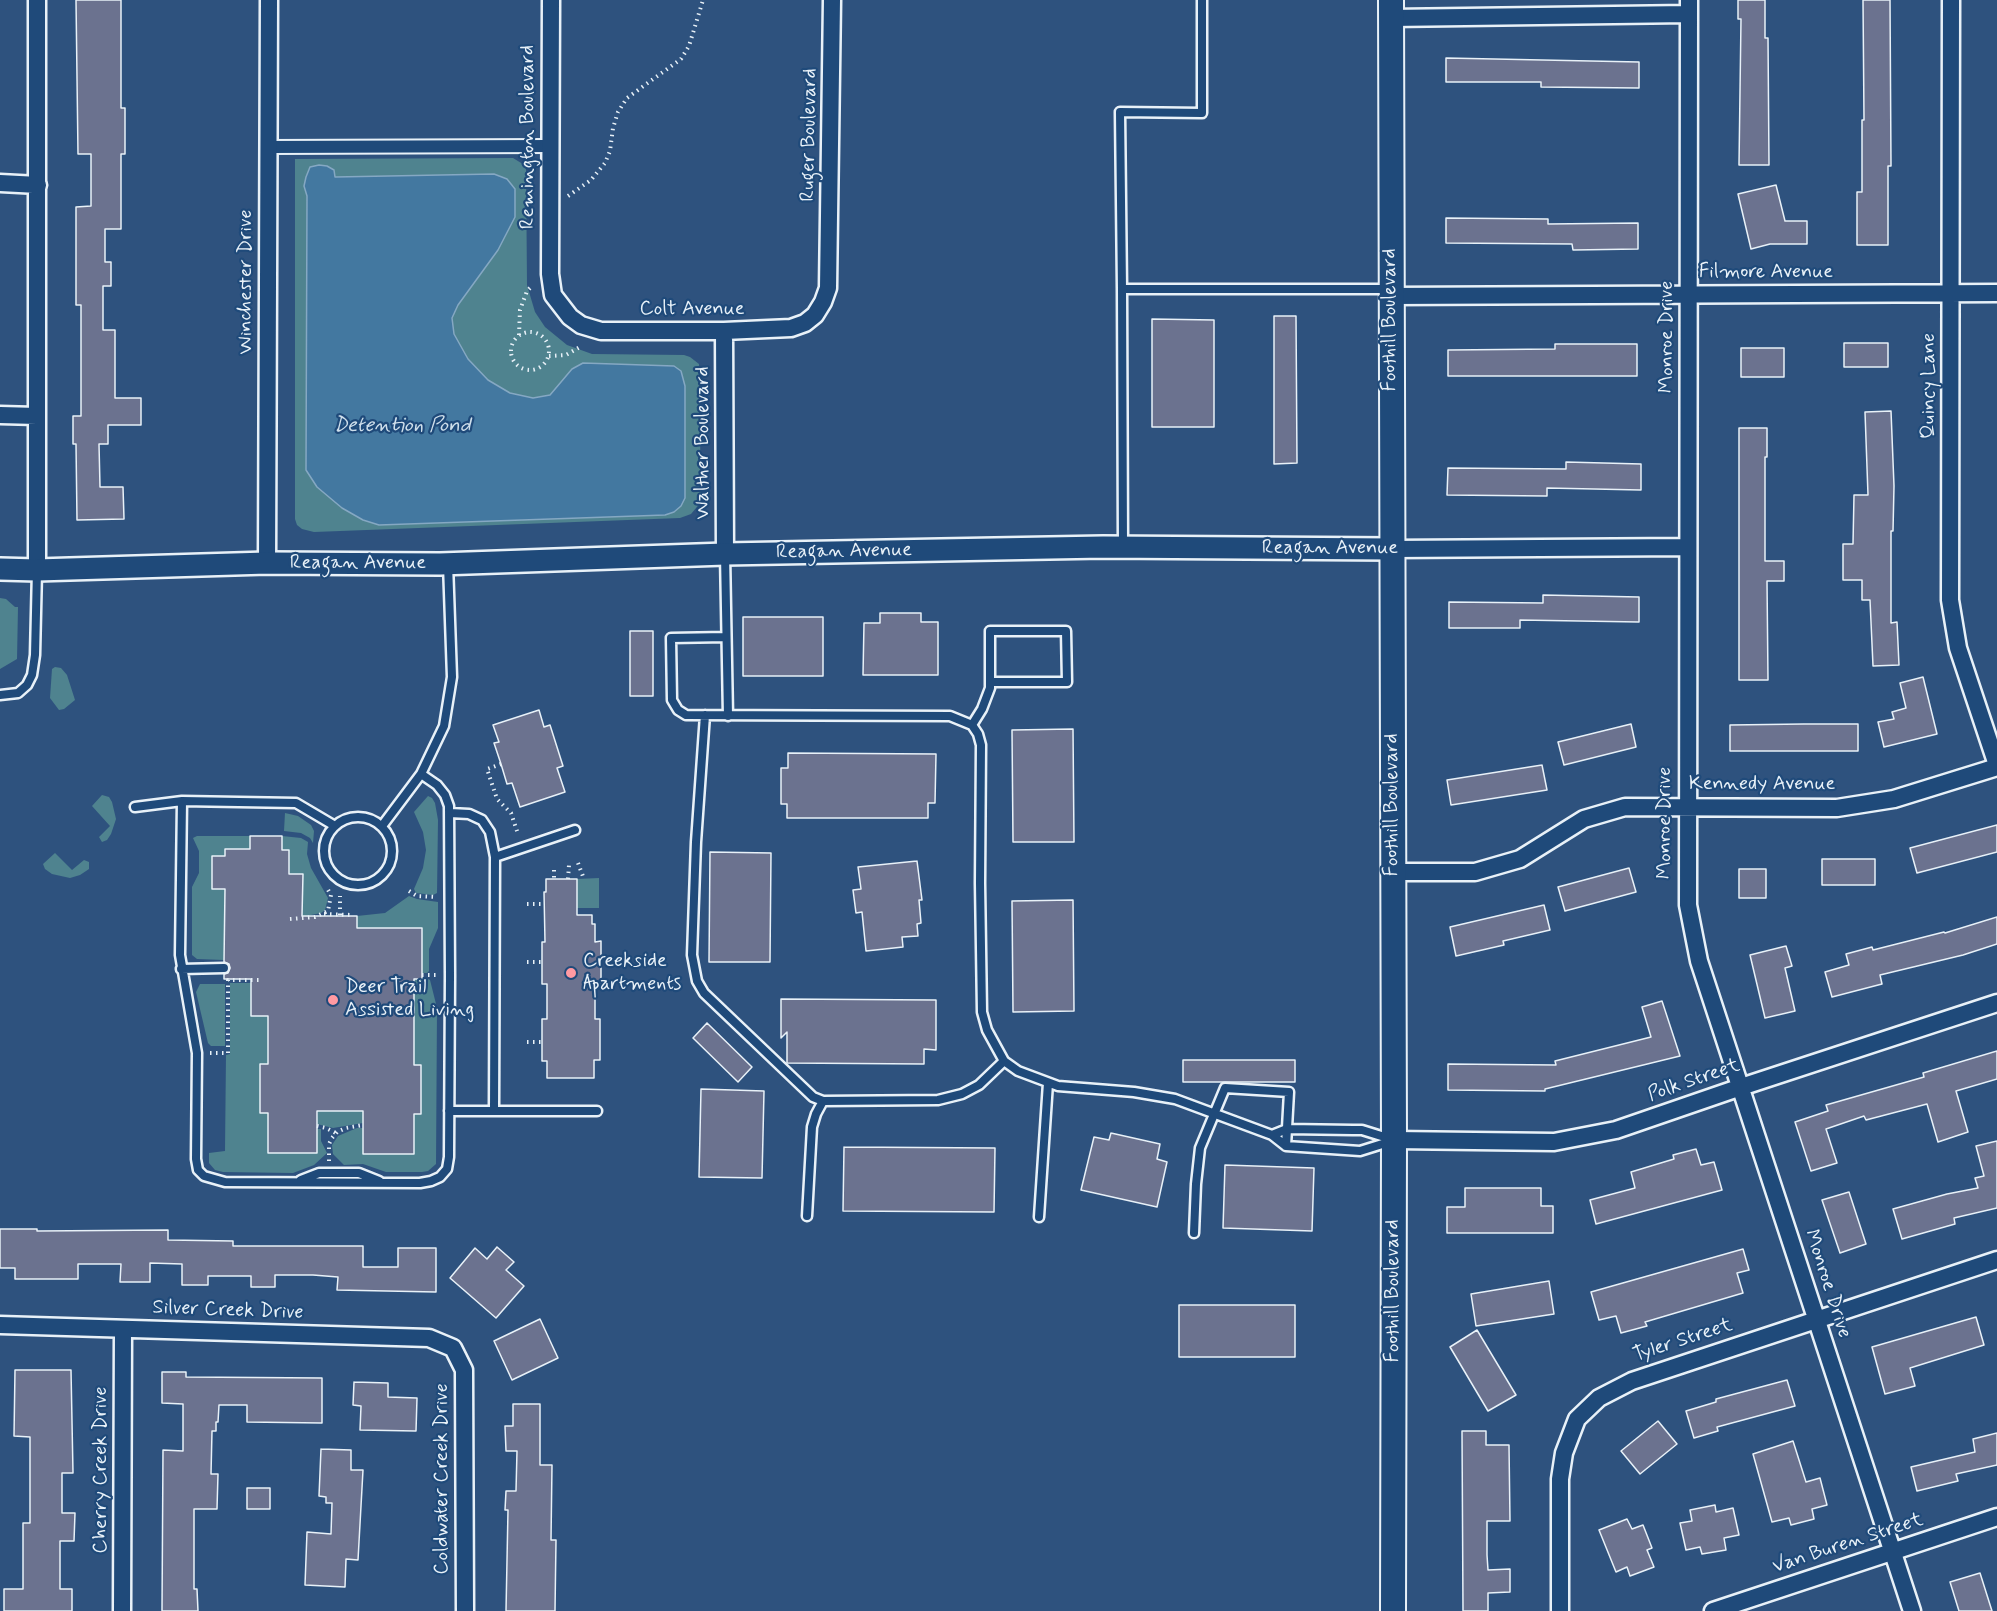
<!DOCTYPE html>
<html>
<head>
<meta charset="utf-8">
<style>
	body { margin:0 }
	canvas { display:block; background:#2e527e }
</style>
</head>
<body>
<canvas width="1997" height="1611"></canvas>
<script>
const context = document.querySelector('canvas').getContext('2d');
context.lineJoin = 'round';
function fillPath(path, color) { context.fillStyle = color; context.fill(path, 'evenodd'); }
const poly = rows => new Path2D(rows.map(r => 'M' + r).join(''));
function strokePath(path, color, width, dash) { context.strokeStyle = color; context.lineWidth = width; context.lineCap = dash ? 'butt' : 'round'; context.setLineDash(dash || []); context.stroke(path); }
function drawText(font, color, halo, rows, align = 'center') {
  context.font = font + ' Mynerve,sans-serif'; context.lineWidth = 4.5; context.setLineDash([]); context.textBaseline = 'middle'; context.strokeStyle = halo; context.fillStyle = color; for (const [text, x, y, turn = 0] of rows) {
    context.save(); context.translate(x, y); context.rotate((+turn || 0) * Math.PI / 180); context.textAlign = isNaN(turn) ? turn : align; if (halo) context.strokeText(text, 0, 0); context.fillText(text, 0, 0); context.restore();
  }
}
fillPath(poly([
	[513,158,526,166,527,285,535,312,545,327,567,345,592,354,684,355,690,357,699,364,701,502,691,514,680,518,314,532,302,529,297,525,295,519,295,159],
	[0,598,6,599,15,607,18,607,17,659,0,669],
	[55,667,61,668,67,675,75,700,64,709,59,710,50,698,52,669],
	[102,795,109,797,112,802,116,819,111,834,107,840,102,842,99,837,110,826,92,806],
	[428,796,432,798,435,803,438,820,437,893,433,895,416,893,414,889,423,868,426,850,423,832,414,812],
	[285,813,298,816,311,825,314,831,313,843,310,838,301,833,284,831],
	[197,836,250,836,250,849,225,856,212,856,212,888,225,889,224,960,197,959,192,955,192,887,199,873,199,851,193,838],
	[282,836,301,838,308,842,307,854,311,868,328,898,325,910,321,913,301,917,303,875,289,874,289,850,282,850],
	[55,853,72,870,84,860,89,862,89,869,80,875,70,878,52,874,45,869,43,864],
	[599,878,599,908,577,908,577,879],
	[409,896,417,899,438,902,438,928,429,949,429,971,427,973,422,973,422,928,357,928,357,916,385,913],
	[426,978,430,980,437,1008,436,1164,428,1171,422,1172,386,1172,363,1164,344,1165,333,1154,332,1145,338,1136,357,1128,363,1128,363,1154,414,1154,414,979],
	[230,983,251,983,251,1016,268,1016,268,1153,317,1153,317,1129,321,1129,321,1141,327,1153,314,1165,293,1173,223,1172,215,1170,209,1163,209,1153,225,1151,226,1055,230,1054],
	[200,984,225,984,225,1046,211,1046,208,1043,196,992],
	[318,1111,363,1111,363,1123,333,1128,317,1124]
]), '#4f838f');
const water = poly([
	[319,165,327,166,334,170,335,177,494,174,507,179,515,189,515,217,498,250,458,305,452,318,454,334,468,359,488,380,510,393,533,398,550,395,572,369,583,363,674,366,681,371,685,386,685,498,681,506,674,512,665,515,379,525,363,520,342,508,317,487,306,470,307,196,304,186,306,177,310,167,319,165]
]);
fillPath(water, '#4378a0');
strokePath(water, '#85a8c3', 1.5);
const building = poly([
	[76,0,121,0,121,108,125,108,125,154,121,154,121,229,105,229,105,262,111,262,111,286,103,286,103,330,115,330,115,398,141,398,141,425,108,425,108,444,99,444,100,487,123,487,124,519,77,520,76,444,73,444,73,416,81,416,81,305,76,305,76,207,91,206,91,154,78,154,76,0],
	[1738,0,1765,0,1765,38,1768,38,1769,165,1739,165,1741,19,1738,19,1738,0],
	[1863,0,1890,0,1891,166,1888,166,1888,245,1857,245,1857,192,1862,192,1862,120,1864,120,1863,0],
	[1446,58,1639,62,1639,88,1541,87,1541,82,1446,82,1446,58],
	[1776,185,1785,221,1807,221,1807,244,1770,244,1751,249,1738,194,1776,185],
	[1446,218,1548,219,1548,224,1638,223,1638,249,1573,250,1572,244,1446,243,1446,218],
	[1274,316,1296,316,1297,463,1274,464,1274,316],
	[1152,319,1214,320,1214,427,1152,427,1152,319],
	[1844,343,1888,343,1888,367,1844,367,1844,343],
	[1555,344,1637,344,1637,376,1448,376,1448,350,1555,349,1555,344],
	[1741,348,1784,348,1784,377,1741,377,1741,348],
	[1891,411,1894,486,1893,531,1891,531,1891,623,1897,622,1899,665,1873,666,1870,600,1862,600,1862,580,1843,580,1843,544,1853,544,1854,495,1868,495,1865,412,1891,411],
	[1739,428,1767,428,1767,457,1765,457,1765,561,1784,561,1784,581,1767,581,1768,680,1739,680,1739,428],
	[1566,462,1641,464,1641,490,1547,488,1547,496,1447,495,1448,468,1566,469,1566,462],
	[1543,595,1639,597,1639,622,1520,620,1520,628,1449,628,1449,602,1543,603,1543,595],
	[880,613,921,613,921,622,938,622,938,675,863,675,864,623,880,623,880,613],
	[743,617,823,617,823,676,743,676,743,617],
	[630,631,653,631,653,696,630,696,630,631],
	[1923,677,1937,734,1884,747,1878,722,1894,719,1892,712,1906,708,1900,683,1923,677],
	[539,710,544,727,550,725,563,766,557,768,565,792,520,807,512,783,507,784,501,764,494,743,499,742,493,725,539,710],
	[1631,724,1636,747,1564,765,1558,742,1631,724],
	[1804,724,1858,724,1858,751,1730,751,1730,725,1804,724],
	[1073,729,1074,842,1013,842,1012,730,1073,729],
	[788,753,936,754,935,803,928,803,928,818,787,818,787,804,781,804,781,768,788,768,788,753],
	[1542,765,1547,790,1451,805,1447,780,1542,765],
	[1997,825,1997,852,1917,873,1910,848,1997,825],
	[250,836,282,836,282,850,289,850,289,874,303,874,302,916,357,916,357,928,422,928,422,979,414,979,414,1065,421,1065,421,1114,414,1114,414,1154,363,1154,363,1111,317,1111,317,1153,268,1153,268,1113,260,1113,260,1064,268,1064,268,1016,251,1016,251,979,224,979,224,974,228,973,230,968,229,964,224,962,225,889,212,889,212,856,225,856,225,849,250,849,250,836],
	[710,852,771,853,770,962,709,962,710,852],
	[1822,859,1875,859,1875,885,1822,885,1822,859],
	[917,861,922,900,919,900,921,923,917,924,918,936,902,937,903,947,866,951,862,912,856,913,853,890,861,889,858,867,917,861],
	[1629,868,1636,892,1565,911,1558,887,1629,868],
	[1739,869,1766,869,1766,898,1739,898,1739,869],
	[546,879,577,879,577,915,592,915,592,924,595,924,595,942,601,941,601,984,595,984,595,1019,600,1019,600,1060,594,1060,594,1078,547,1078,547,1061,542,1061,542,1019,547,1019,547,984,542,984,542,942,545,942,544,892,546,892,546,879],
	[1073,900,1074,1011,1013,1012,1012,901,1073,900],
	[1544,905,1550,930,1503,941,1504,945,1456,956,1450,927,1544,905],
	[1997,917,1997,944,1963,955,1880,975,1882,984,1832,997,1825,972,1849,965,1846,954,1872,947,1873,950,1944,932,1945,933,1997,917],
	[1786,946,1792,966,1785,968,1795,1011,1765,1018,1750,955,1786,946],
	[781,999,936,1000,936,1050,924,1049,924,1064,787,1063,787,1032,781,1038,781,999],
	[1662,1001,1680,1056,1545,1089,1545,1091,1448,1090,1448,1064,1556,1065,1555,1061,1651,1037,1642,1007,1662,1001],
	[707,1023,752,1067,738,1082,693,1038,707,1023],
	[1997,1051,1997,1079,1956,1091,1968,1132,1938,1142,1927,1104,1866,1120,1864,1116,1826,1129,1837,1163,1811,1171,1795,1122,1828,1111,1826,1105,1924,1077,1923,1073,1997,1051],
	[1183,1060,1295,1060,1295,1082,1183,1082,1183,1060],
	[701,1089,764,1091,762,1178,699,1177,701,1089],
	[1111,1133,1160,1144,1157,1159,1167,1162,1157,1207,1081,1190,1094,1137,1109,1140,1111,1133],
	[1997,1141,1997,1208,1954,1218,1955,1224,1902,1239,1893,1209,1947,1194,1978,1188,1975,1178,1984,1176,1976,1146,1997,1141],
	[844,1147,995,1148,994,1212,843,1211,844,1147],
	[1696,1149,1701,1165,1714,1162,1722,1190,1596,1224,1590,1200,1635,1188,1631,1172,1674,1159,1673,1155,1696,1149],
	[1225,1165,1314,1168,1312,1231,1223,1228,1225,1165],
	[1465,1188,1541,1188,1541,1206,1553,1206,1553,1233,1447,1233,1447,1207,1465,1207,1465,1188],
	[1849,1192,1866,1244,1840,1253,1822,1200,1849,1192],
	[0,1229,37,1229,37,1231,168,1230,168,1240,233,1241,233,1246,363,1246,363,1267,398,1267,398,1248,436,1248,436,1292,337,1290,338,1277,313,1275,275,1275,275,1287,251,1287,251,1276,208,1276,208,1285,182,1285,182,1264,150,1263,150,1282,120,1282,121,1264,78,1264,78,1279,15,1279,15,1268,0,1268,0,1229],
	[497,1247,514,1262,506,1270,524,1286,496,1318,450,1278,475,1248,487,1259,497,1247],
	[1743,1249,1749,1270,1737,1273,1743,1293,1645,1322,1647,1326,1621,1333,1616,1316,1599,1320,1591,1292,1743,1249],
	[1549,1281,1554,1314,1476,1326,1471,1294,1549,1281],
	[1179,1305,1295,1305,1295,1357,1179,1357,1179,1305],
	[1976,1317,1984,1345,1910,1368,1915,1386,1885,1394,1872,1347,1976,1317],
	[540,1319,558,1358,512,1380,494,1341,540,1319],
	[1477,1330,1516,1395,1488,1411,1450,1347,1477,1330],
	[15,1370,71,1370,73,1473,62,1473,62,1513,75,1513,74,1541,60,1541,60,1589,72,1589,72,1611,4,1611,4,1589,23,1589,23,1523,30,1523,30,1437,14,1436,15,1370],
	[162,1372,186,1372,186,1377,322,1378,322,1423,247,1422,247,1405,219,1405,218,1422,216,1422,216,1431,212,1431,211,1474,218,1474,217,1509,194,1509,194,1589,197,1589,198,1611,162,1611,163,1450,183,1451,183,1404,162,1403,162,1372],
	[1787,1380,1795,1406,1717,1427,1718,1431,1694,1438,1686,1411,1716,1402,1716,1399,1787,1380],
	[354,1382,388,1383,388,1397,417,1398,416,1431,360,1430,361,1406,353,1405,354,1382],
	[513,1404,540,1404,540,1465,552,1465,551,1540,556,1540,555,1611,506,1611,508,1510,505,1510,506,1491,516,1491,517,1451,506,1451,505,1426,513,1426,513,1404],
	[1658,1421,1677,1444,1640,1474,1621,1451,1658,1421],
	[1462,1431,1486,1431,1486,1445,1509,1445,1510,1521,1487,1521,1487,1555,1488,1570,1510,1569,1510,1592,1488,1593,1488,1611,1463,1611,1462,1431],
	[1997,1433,1997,1465,1956,1474,1958,1481,1917,1491,1911,1467,1975,1452,1973,1439,1997,1433],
	[1793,1441,1806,1482,1820,1478,1827,1505,1812,1509,1814,1519,1791,1525,1789,1518,1772,1522,1753,1454,1793,1441],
	[321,1449,351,1450,351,1470,363,1470,358,1560,346,1559,345,1587,305,1585,307,1532,331,1534,332,1503,326,1503,326,1497,319,1496,321,1449],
	[247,1488,270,1488,270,1509,247,1509,247,1488],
	[1715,1505,1716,1512,1733,1508,1739,1535,1724,1538,1726,1550,1702,1554,1700,1547,1686,1550,1680,1523,1692,1521,1690,1510,1715,1505],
	[1627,1519,1632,1529,1643,1525,1652,1548,1647,1550,1654,1567,1630,1576,1627,1567,1616,1572,1599,1530,1627,1519],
	[1980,1573,1992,1611,1959,1611,1950,1582,1980,1573]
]);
fillPath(building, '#6b728f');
strokePath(building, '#e8f1f8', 1.5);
const service = poly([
	[1122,289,1120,112,1202,113,1202,0],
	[1123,547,1122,289,1391,289],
	[725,554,728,716],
	[726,637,671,638,672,700,678,710,686,715,950,716,972,725,978,734,981,745,980,883,982,1012,987,1030,1004,1061,1018,1071,1058,1086,1134,1092,1175,1099,1272,1135,1286,1146,1360,1151,1392,1141],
	[0,695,18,693,27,685,32,675,35,655,37,570],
	[705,715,696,842,692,955,697,981,704,993,813,1097,823,1101,938,1100,962,1094,979,1085,1004,1061],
	[972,725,982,709,990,688,990,631,1066,631,1067,682,990,682],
	[182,801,180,955,197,1053,196,1159,198,1170,204,1176,225,1182,420,1183,431,1181,440,1177,447,1169,449,1157,450,976,449,806,445,795,437,785,421,774],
	[135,807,182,801,296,803,335,826],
	[450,813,469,814,482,820,490,832,495,857,494,1111],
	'324 851a34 34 0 1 1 68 0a34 34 0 1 1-68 0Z',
	[382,826,421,774,444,726,452,677,448,564],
	[495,857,575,830],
	[181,969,224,968],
	[449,1111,597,1111],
	[1272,1135,1287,1129,1353,1130,1362,1130,1391,1139],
	[301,1180,319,1173,359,1173,379,1181],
	[807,1216,812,1127,816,1114,823,1101],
	[1039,1217,1048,1083],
	[1194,1233,1196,1184,1200,1148,1225,1088,1289,1092,1286,1146]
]);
const pedestrian = poly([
	[269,147,550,146]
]);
const minor = poly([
	[551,0,550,274,553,295,570,317,581,325,601,331,724,331,791,328,805,323,815,315,823,302,828,288,832,0],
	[1689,0,1688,905,1699,961,1912,1611],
	[1951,0,1950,600,1958,648,1997,765],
	[1391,18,1688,14],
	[0,183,38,185],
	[1391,296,1997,293],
	[724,331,725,554],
	[0,415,37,416],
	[1392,549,1688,547],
	[267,563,269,0],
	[37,570,37,0],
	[1393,872,1475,872,1520,859,1584,819,1625,807,1837,808,1894,799,1997,767],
	[1394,1140,1554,1142,1616,1130,1741,1087,1997,1003],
	[0,1325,429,1338,453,1348,464,1370,465,1611],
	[122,1611,123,1329],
	[1560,1611,1560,1479,1564,1453,1577,1419,1599,1398,1632,1381,1997,1260],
	[1713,1611,1997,1517]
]);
const tertiary = poly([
	[0,569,37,570,267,563,440,564,725,554,1103,547,1392,549]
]);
const secondary = poly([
	[1391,0,1394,1140,1393,1611]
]);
strokePath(service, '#e8f1f8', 13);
strokePath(pedestrian, '#e8f1f8', 16);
strokePath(minor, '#e8f1f8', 21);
strokePath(tertiary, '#e8f1f8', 26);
strokePath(secondary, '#e8f1f8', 28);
strokePath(poly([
	[568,196,591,180,605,163,610,151,613,128,618,112,627,98,681,59,689,46,703,0],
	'511 351a19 19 0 1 1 38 0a19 19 0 1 1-38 0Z',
	[519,335,520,310,527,291,531,287],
	[549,356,566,355,580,347],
	[501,764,487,769,497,799,511,813,518,834],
	[578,863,584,879],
	[554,870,554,879],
	[568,879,569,865],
	[409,891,417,896,437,897],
	[527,904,541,904],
	[324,914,352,915],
	[340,915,340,896],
	[290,919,315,917,328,911,331,895,327,888],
	[527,962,542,962],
	[422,975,439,975],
	[527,1042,542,1042],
	[210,1053,228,1053,228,980,260,980],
	[317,1126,326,1128,336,1133],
	[329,1161,329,1144,332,1138,337,1132,346,1128,363,1125]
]), '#e8f1f8', 4, [1.5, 4.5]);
strokePath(service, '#1f4a7a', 8);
strokePath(pedestrian, '#1f4a7a', 12);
strokePath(minor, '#1f4a7a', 16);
strokePath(tertiary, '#1f4a7a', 21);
strokePath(secondary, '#1f4a7a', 24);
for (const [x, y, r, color] of [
	[571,973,6,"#ff9aa2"],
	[333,1000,6,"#ff9aa2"]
]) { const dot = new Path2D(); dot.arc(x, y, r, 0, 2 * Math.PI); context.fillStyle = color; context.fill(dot); strokePath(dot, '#1f4a7a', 2); }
drawText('20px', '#e8f1f8', '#1f4a7a', [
	["Ruger Boulevard",810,135,-89],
	["Remington Boulevard",529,137,-90],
	["Filmore Avenue",1766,273],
	["Winchester Drive",247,282,-90],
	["Colt Avenue",692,310],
	["Foothill Boulevard",1391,320,-90],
	["Monroe Drive",1668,337,-90],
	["Quincy Lane",1930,386,-90],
	["Walther Boulevard",704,443,-90],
	["Reagan Avenue",1330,549],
	["Reagan Avenue",844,552,-1],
	["Reagan Avenue",358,564],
	["Kennedy Avenue",1762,785],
	["Foothill Boulevard",1393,805,-90],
	["Monroe Drive",1666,823,-90],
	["Polk Street",1694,1081,-19],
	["Monroe Drive",1827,1284,72],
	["Foothill Boulevard",1394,1291,-90],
	["Silver Creek Drive",228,1311,2],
	["Tyler Street",1683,1341,-18],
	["Cherry Creek Drive",102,1470,-90],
	["Coldwater Creek Drive",443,1479,-90],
	["Van Buren Street",1848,1544,-18]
]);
drawText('20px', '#e8f1f8', '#1f4a7a', [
	["Creekside",583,962],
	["Apartments",583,985],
	["Deer Trail",345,988],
	["Assisted Living",345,1011]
], 'left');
drawText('italic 21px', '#cfdfeb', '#1f4a7a', [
	["Detention Pond",402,427]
]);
</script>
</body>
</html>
